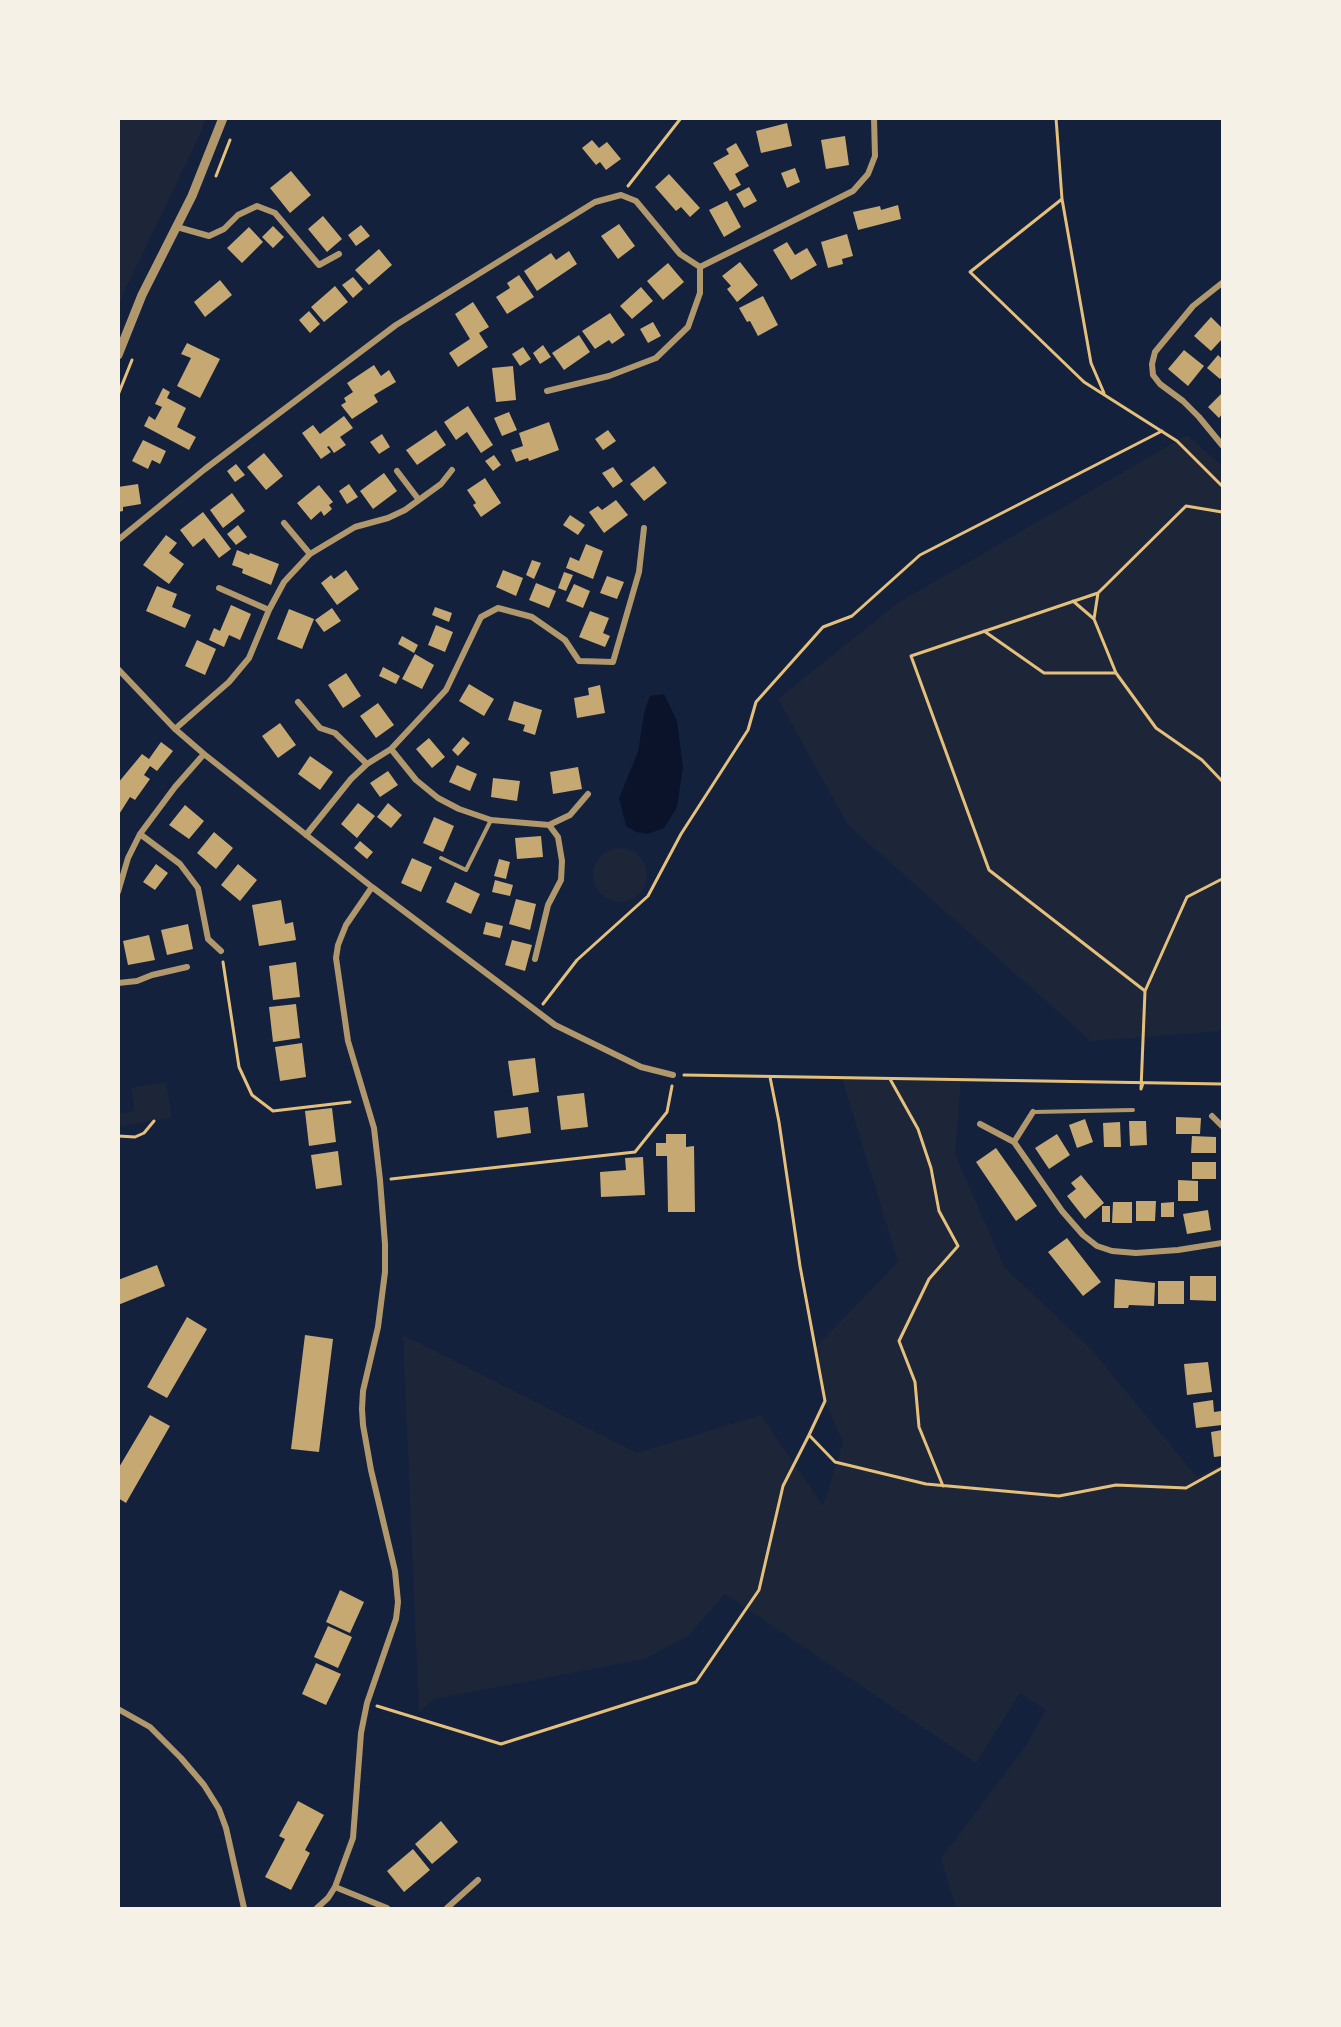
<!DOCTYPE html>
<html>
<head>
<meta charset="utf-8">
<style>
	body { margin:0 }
	#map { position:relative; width:1341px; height:2027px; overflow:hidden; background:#14213d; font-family:"PT Sans Narrow",sans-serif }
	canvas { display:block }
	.frame { position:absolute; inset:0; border:120px solid #f6f1e7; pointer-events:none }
</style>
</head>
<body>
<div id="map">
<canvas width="1341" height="2027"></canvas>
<div class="frame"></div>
</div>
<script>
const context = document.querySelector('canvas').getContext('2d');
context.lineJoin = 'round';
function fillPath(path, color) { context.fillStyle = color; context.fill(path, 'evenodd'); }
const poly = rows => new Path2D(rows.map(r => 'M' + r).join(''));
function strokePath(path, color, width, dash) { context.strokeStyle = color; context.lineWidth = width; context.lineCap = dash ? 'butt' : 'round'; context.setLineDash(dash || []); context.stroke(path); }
fillPath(poly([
	[119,118,205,119,202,130,119,303],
	[1187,435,1222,466,1222,1031,1091,1041,848,825,778,699,898,603],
	'593 875a27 27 0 1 1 54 0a27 27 0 1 1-54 0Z',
	[842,1078,961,1080,955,1154,1004,1267,1091,1349,1197,1477,1222,1464,1222,1908,956,1908,941,1859,1026,1746,1046,1710,1020,1693,976,1763,725,1594,689,1635,645,1659,434,1699,419,1712,403,1335,637,1453,761,1415,823,1506,843,1442,825,1401,815,1348,898,1262],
	[166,1082,172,1118,121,1126,119,1114,135,1111,131,1088]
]), '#1d2539');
fillPath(poly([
	[664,694,677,721,683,767,677,807,664,828,648,834,636,832,626,826,619,798,638,752,644,713,650,696]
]), '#0b132b');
fillPath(poly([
	[787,123,792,146,761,153,756,131],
	[845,136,849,165,826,169,821,140],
	[592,140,599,148,607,142,621,159,606,170,600,162,596,165,582,148],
	[736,143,749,166,735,174,741,185,730,191,713,163,729,154,726,149],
	[795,168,800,182,787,188,781,173],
	[291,171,311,195,290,213,270,188],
	[669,174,700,208,690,217,681,207,676,211,655,187],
	[749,187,757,201,744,208,736,194],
	[727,201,741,227,724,237,709,210],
	[898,205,901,219,858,230,853,212,880,206,881,210],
	[323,216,342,239,327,252,308,229],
	[619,224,635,246,618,259,601,236],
	[361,225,370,236,356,246,348,235],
	[273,226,284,237,273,248,262,237],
	[249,227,263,242,242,263,227,248],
	[847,234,853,256,842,259,843,264,828,268,821,242],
	[787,242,795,255,807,248,817,265,791,280,773,250],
	[379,249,392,265,369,285,355,270],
	[569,251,577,264,537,291,524,271,551,253,556,260],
	[740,262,758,285,737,302,727,289,731,286,722,276],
	[668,263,684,282,663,300,647,281],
	[519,275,534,297,507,314,496,297,510,288,507,283],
	[353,277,363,289,353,298,342,285],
	[220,280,232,295,205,317,194,302],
	[335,286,348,302,324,322,311,307],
	[641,287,653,301,632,319,620,306],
	[763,296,778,325,758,336,750,321,747,322,739,308],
	[473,302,489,327,479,333,488,347,458,367,449,353,470,339,455,314],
	[309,311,320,324,310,333,299,320],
	[610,313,625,335,612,344,609,340,595,349,582,331],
	[1211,317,1222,328,1222,339,1211,351,1194,336],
	[653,322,661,336,648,343,640,329],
	[579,335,590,352,564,370,552,353],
	[187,343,220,359,200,398,177,386,191,358,181,354],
	[543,345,551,357,540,364,533,353],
	[523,347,531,359,520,366,512,354],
	[1184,350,1204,366,1188,386,1168,369],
	[1218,355,1222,359,1222,376,1220,379,1207,368],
	[374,365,381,376,389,370,396,382,374,395,378,402,352,419,341,405,346,402,344,398,353,392,347,383],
	[513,366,516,400,496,402,492,368],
	[163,388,170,392,167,398,186,408,177,427,196,437,189,450,144,426,149,416,155,420,162,407,155,404],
	[1222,393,1222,414,1219,418,1208,407],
	[468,406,493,445,481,453,467,432,456,440,444,422],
	[509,412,517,430,502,436,494,418],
	[344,416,353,428,340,437,346,445,334,453,329,446,327,447,331,452,321,459,302,433,313,425,320,434],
	[549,422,559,450,529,461,528,458,516,462,511,450,523,446,519,433],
	[436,430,446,445,417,465,406,450],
	[608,430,616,441,603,450,595,439],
	[382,434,390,447,379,454,370,442],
	[143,440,166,451,160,464,152,460,148,469,132,461],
	[264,453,283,476,266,490,247,467],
	[494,455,501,465,493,471,485,461],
	[236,464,245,475,235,482,227,471],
	[654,466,667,483,644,501,630,484],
	[613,467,623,481,613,488,602,473],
	[384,473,397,491,373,509,360,491],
	[485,478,501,503,481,517,473,505,476,503,467,490],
	[138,484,141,504,123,507,123,511,118,512,118,487],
	[349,484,358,497,347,504,339,491],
	[319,485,333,502,329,505,332,509,324,516,321,511,311,520,297,503],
	[232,493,245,511,223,528,210,510],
	[616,500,628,515,604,533,589,512,598,506,602,510],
	[203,512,231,549,219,558,204,538,193,547,180,530],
	[570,515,585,525,578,535,563,525],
	[238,525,247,537,236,545,227,534],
	[166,535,177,543,169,553,184,564,169,584,143,565],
	[586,544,603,551,593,579,566,568,570,557,579,561],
	[237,550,249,555,250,553,279,564,271,585,242,573,243,569,232,565],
	[532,560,541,563,534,579,526,575],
	[346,570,359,589,337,605,321,583,331,575,334,579],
	[503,570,523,578,516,596,496,587],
	[564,572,573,575,566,591,558,588],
	[607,576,624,582,617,599,600,593],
	[536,583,556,591,549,608,529,600],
	[574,584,590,591,583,608,566,601],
	[157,586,177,594,172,607,191,615,185,628,146,611],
	[231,605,251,614,240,640,229,635,224,647,209,640,214,628,220,631],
	[435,607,452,613,449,622,432,615],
	[332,608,341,621,324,632,315,620],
	[289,609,314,619,302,649,277,639],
	[590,611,609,618,603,633,610,636,605,647,579,637],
	[436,625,453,632,445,652,428,645],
	[402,636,418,645,414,653,398,644],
	[197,640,216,649,205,675,185,666],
	[415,654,434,665,422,689,402,679],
	[383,667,400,676,396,684,379,676],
	[346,673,361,696,343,708,328,685],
	[469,684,494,699,484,716,459,701],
	[600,685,605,713,577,718,574,698,589,695,588,688],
	[514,701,542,710,535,735,523,731,525,725,508,720],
	[378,703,394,725,376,738,360,716],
	[280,723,296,745,278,758,262,736],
	[463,737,470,743,458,756,452,750],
	[429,738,445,757,432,768,416,749],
	[161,742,173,751,157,771,150,766,144,775,150,779,135,800,130,797,118,816,118,783,142,754,149,759],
	[310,756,333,772,320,790,298,774],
	[457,765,477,774,470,791,449,782],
	[578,767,582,789,553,794,550,772],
	[388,771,398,785,380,797,370,783],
	[493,778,520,781,517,801,491,797],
	[358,803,375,816,357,838,341,824],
	[388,803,402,815,391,828,377,817],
	[185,805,204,821,189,839,169,825],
	[434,817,454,826,443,852,423,843],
	[214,832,233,848,216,869,197,853],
	[541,836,543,857,517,859,515,838],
	[360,841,373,852,367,859,354,848],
	[412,858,432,867,421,892,401,883],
	[499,859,510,862,506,879,494,876],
	[156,864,168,873,155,890,143,882],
	[238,864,257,880,240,901,221,885],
	[495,880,513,885,510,896,492,892],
	[455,882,480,894,471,914,446,902],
	[516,899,536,904,530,930,509,924],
	[281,900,285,924,293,922,296,940,259,946,252,905],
	[486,922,503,926,500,938,483,934],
	[188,924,193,949,167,955,161,930],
	[149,935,155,960,128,965,123,941],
	[512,940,532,945,525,971,505,965],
	[296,962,300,997,273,1000,269,966],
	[296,1004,300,1038,273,1042,269,1007],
	[302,1043,306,1077,280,1081,275,1047],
	[535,1058,539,1092,513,1096,508,1061],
	[584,1093,588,1127,561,1130,557,1096],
	[528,1107,531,1133,497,1138,494,1111],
	[332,1108,336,1142,309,1146,305,1111],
	[1176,1117,1201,1118,1200,1134,1176,1134],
	[1085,1119,1093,1142,1077,1148,1069,1125],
	[1129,1121,1146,1121,1147,1145,1130,1146],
	[1120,1122,1121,1147,1104,1147,1103,1123],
	[666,1134,686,1134,686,1147,694,1146,695,1212,668,1212,667,1156,656,1156,656,1143,666,1143],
	[1057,1134,1070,1155,1049,1169,1035,1148],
	[1192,1136,1216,1137,1216,1153,1191,1153],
	[996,1148,1037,1206,1016,1221,976,1162],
	[338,1151,342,1185,316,1189,311,1155],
	[643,1157,645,1195,601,1197,600,1172,626,1170,625,1158],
	[1192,1162,1216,1162,1216,1179,1192,1179],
	[1081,1175,1104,1203,1085,1219,1067,1196,1076,1189,1071,1183],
	[1178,1180,1198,1181,1198,1201,1178,1201],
	[1136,1201,1156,1201,1155,1221,1136,1221],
	[1113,1202,1132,1202,1132,1223,1112,1223],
	[1174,1202,1174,1217,1161,1217,1161,1203],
	[1102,1206,1110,1206,1110,1222,1102,1222],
	[1208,1210,1211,1230,1187,1234,1183,1214],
	[1067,1238,1101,1282,1083,1296,1048,1252],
	[157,1265,165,1286,118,1305,118,1280],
	[1190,1276,1216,1276,1216,1301,1190,1300],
	[1115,1279,1155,1283,1154,1306,1129,1305,1128,1308,1114,1308],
	[1158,1281,1184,1281,1184,1304,1158,1304],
	[187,1317,207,1329,167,1398,147,1387],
	[305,1335,333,1339,319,1452,291,1449],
	[1208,1362,1212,1392,1187,1395,1184,1364],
	[1213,1400,1214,1412,1221,1411,1222,1425,1196,1428,1193,1403],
	[150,1415,170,1426,126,1503,118,1498,118,1469],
	[1222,1430,1222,1456,1214,1457,1211,1432],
	[340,1590,364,1602,350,1633,326,1622],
	[328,1626,352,1637,338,1668,314,1657],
	[316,1663,341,1674,326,1705,302,1694],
	[298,1801,324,1815,305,1850,310,1853,291,1890,265,1877,285,1839,279,1836],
	[441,1821,458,1842,432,1864,415,1844],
	[413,1849,430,1870,404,1892,387,1871]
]), '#c6a872');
strokePath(poly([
	[1056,118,1062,199,970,272,1084,382,1177,441,1222,486],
	[216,176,230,140],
	[628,186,681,118],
	[1062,199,1091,363,1104,393],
	[118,395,132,360],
	[1098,593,1094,619,1116,673],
	[1073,601,1094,619],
	[984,631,1044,673,1116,673,1156,728,1202,760,1222,781],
	[223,962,239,1067,252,1095,273,1111,350,1102],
	[1145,991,989,870,911,656,1098,593,1186,506,1222,512],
	[543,1004,577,960,648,896,681,834,748,730,756,702,823,627,852,616,920,555,1162,431],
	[684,1075,1222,1084],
	[770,1077,779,1122,800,1266,825,1401,809,1435,835,1462,926,1484,1059,1496,1116,1485,1186,1488,1222,1468],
	[890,1079,918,1129,931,1168,939,1211,958,1246,929,1279,899,1341,915,1382,919,1427,943,1486],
	[1143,1083,1141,1089,1145,991,1187,897,1222,879],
	[118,1136,135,1137,144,1133,154,1121],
	[391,1179,635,1152,667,1112,672,1086],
	[377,1706,501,1744,696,1682,759,1590,783,1486,809,1435]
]), '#e5c07b', 3);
strokePath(poly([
	[441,858,466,870,491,820],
	[1033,1112,1133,1110]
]), '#b1986c', 4);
strokePath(poly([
	[177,227,209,236,224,229,238,215,257,206,275,213,319,265,339,254],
	[700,267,853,191,868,174,875,156,874,118],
	[1222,283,1193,306,1155,352,1152,364,1153,375,1160,384,1183,401,1199,417,1222,445],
	[547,391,609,376,656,358,688,327,700,293,700,267],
	[397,471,419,500],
	[284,523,310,554],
	[118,540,205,469,396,325,595,202,621,195,636,201,680,254,700,267],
	[219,588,269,610],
	[118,669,175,729,204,754,372,887,555,1025,641,1067,673,1075],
	[298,702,320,728,335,733,367,764],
	[175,729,229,682,249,658,269,610,284,582,310,554,355,527,388,518,405,510,441,484,452,470],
	[391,749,416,780,438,798,459,809,491,820,549,825,570,815,588,794],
	[140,834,180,864,198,888,208,939,221,951],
	[306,835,351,779,367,764,391,749,446,690,481,617,498,608,532,617,565,640,579,661,613,662,639,572,644,528],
	[118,892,128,858,140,834,175,787,204,754],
	[535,959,548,905,561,880,562,861,558,837,549,825],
	[118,983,137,981,152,975,187,967],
	[1212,1116,1222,1126],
	[980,1124,1014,1142,1062,1211,1083,1235,1097,1246,1112,1251,1136,1253,1178,1250,1222,1243],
	[1014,1142,1033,1112],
	[118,1709,150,1727,181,1758,204,1785,219,1809,226,1828,244,1908],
	[335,1887,387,1908],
	[317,1908,328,1898,335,1887,353,1838,361,1733,367,1703,396,1619,398,1602,395,1571,371,1470,363,1425,362,1409,363,1391,378,1327,385,1272,385,1244,380,1180,374,1128,348,1041,336,958,338,945,346,925,372,887],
	[447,1908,478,1880]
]), '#b1986c', 6);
strokePath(poly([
	[118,355,142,295,192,196,223,118]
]), '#b1986c', 9);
</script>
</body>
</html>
